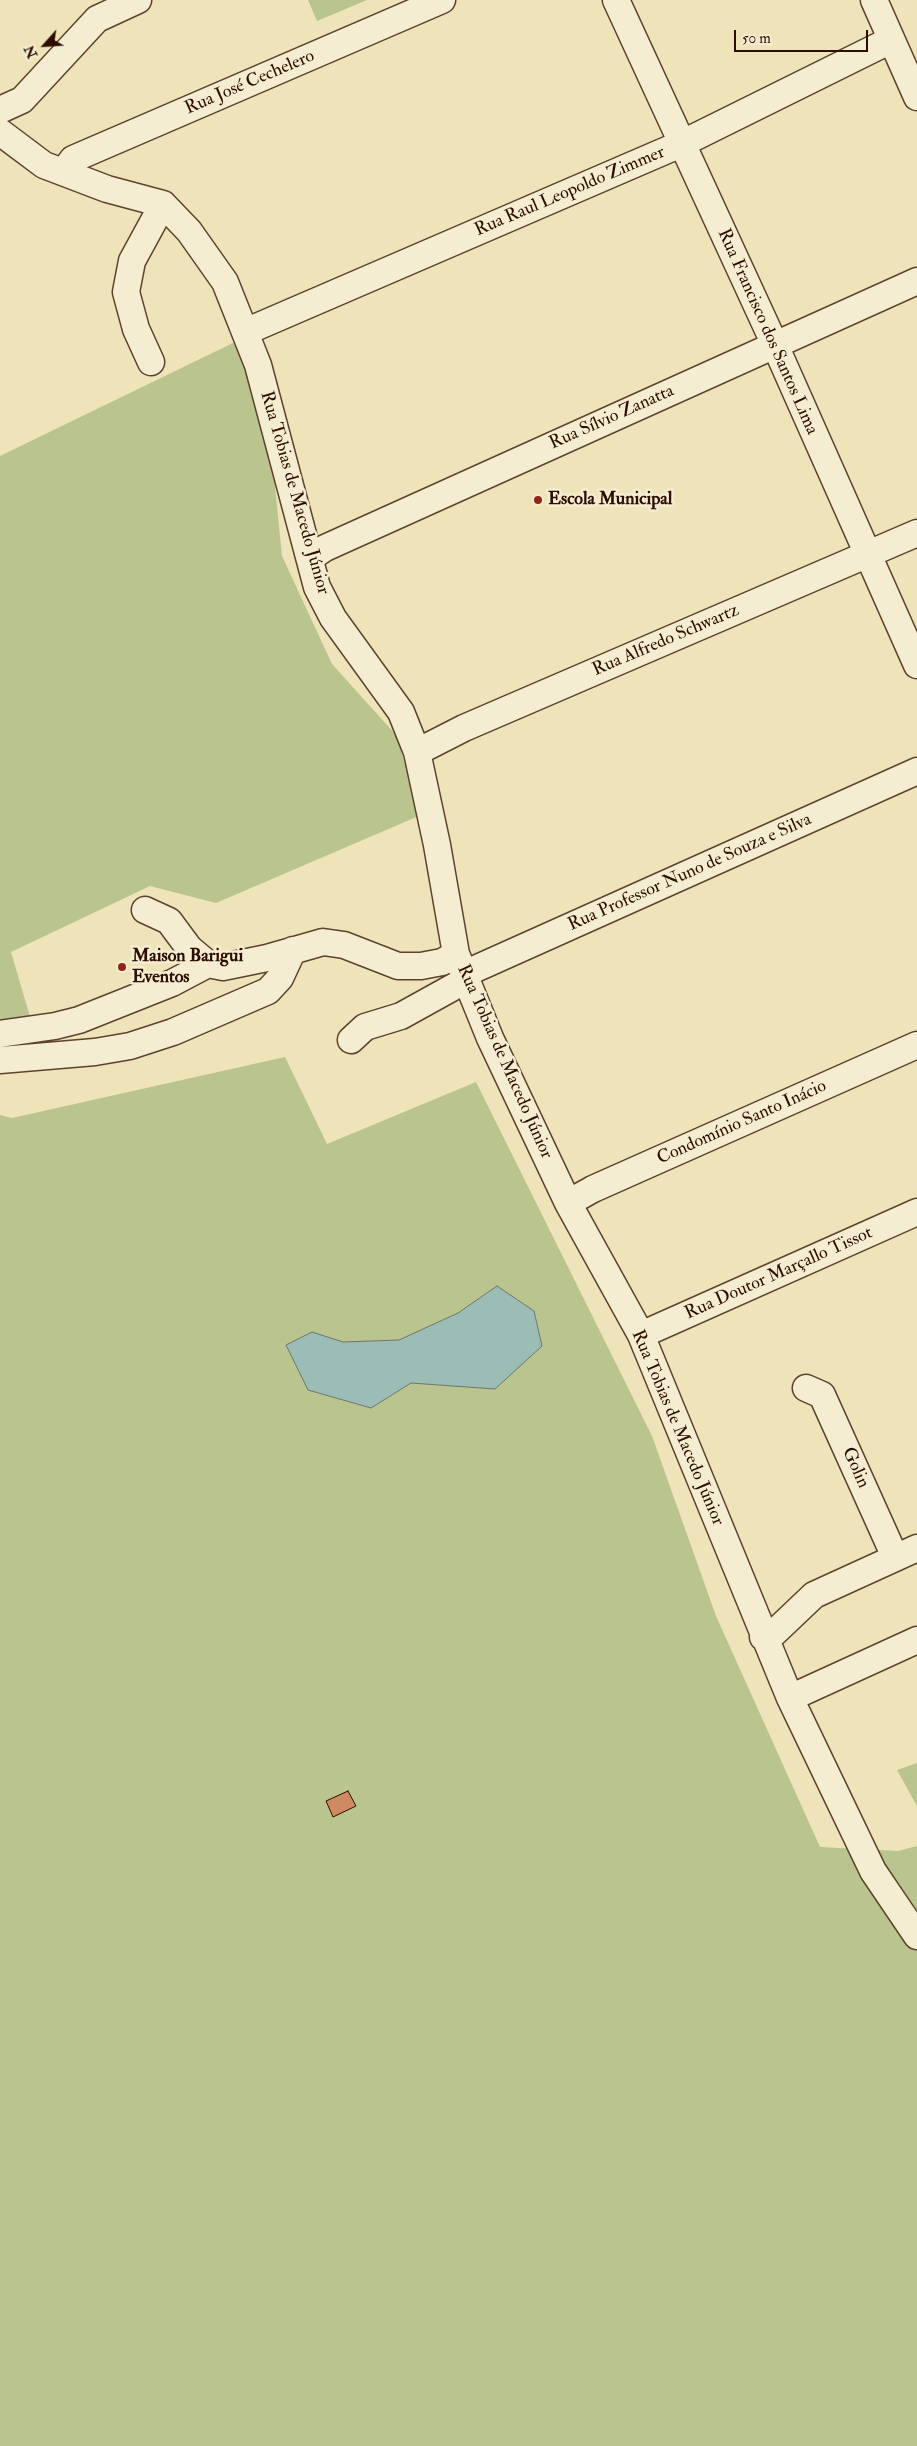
<!DOCTYPE html>
<html>
<head>
<meta charset="utf-8">
<style>
	body { margin:0 }
	#map { position:relative; width:917px; height:2446px; overflow:hidden; background:#efe3b9; font-family:"IM FELL Double Pica",serif }
	canvas { display:block }
	.north { position:absolute; left:20px; top:20px; width:50px; height:50px; -webkit-text-stroke:4px #f5edd2; paint-order:stroke; rotate:244deg; font-size:14px; font-weight:700; line-height:20px; text-align:center; color:#2c0d00 }
	.north::after { content:''; display:block; margin:auto; width:18px; height:22px; background:#2c0d00; clip-path:polygon(50% 0,100% 100%,50% 72%,0 100%) }
	.scale { position:absolute; left:734px; top:30px; width:134px; height:22px; box-sizing:border-box; border:2px solid #2c0d00; border-top:0; padding-left:6px; font-size:15px; line-height:18px; white-space:nowrap; color:#2c0d00; -webkit-text-stroke:4px #f5edd2; paint-order:stroke }
</style>
</head>
<body>
<div id="map">
<canvas width="917" height="2446"></canvas>
<div class="north">N</div>
<div class="scale">50 m</div>
</div>
<script>
const context = document.querySelector('canvas').getContext('2d');
context.lineJoin = 'round';
function fillPath(path, color) { context.fillStyle = color; context.fill(path, 'evenodd'); }
const poly = rows => new Path2D(rows.map(r => 'M' + r).join(''));
function strokePath(path, color, width, dash) { context.strokeStyle = color; context.lineWidth = width; context.lineCap = dash ? 'butt' : 'round'; context.setLineDash(dash || []); context.stroke(path); }
function drawText(font, color, halo, rows, align = 'center') {
  context.font = font + ' "IM FELL Double Pica",serif'; context.lineWidth = 5; context.setLineDash([]); context.textBaseline = 'middle'; context.strokeStyle = halo; context.fillStyle = color; for (const [text, x, y, turn = 0] of rows) {
    context.save(); context.translate(x, y); context.rotate((+turn || 0) * Math.PI / 180); context.textAlign = isNaN(turn) ? turn : align; if (halo) context.strokeText(text, 0, 0); context.fillText(text, 0, 0); context.restore();
  }
}
fillPath(poly([
	[308,0,367,0,317,21],
	[235,342,271,447,282,556,332,664,396,735,421,815,216,903,150,886,11,952,38,1044,0,1044,0,456],
	[285,1057,327,1144,476,1082,652,1436,716,1616,820,1847,898,1851,917,1846,917,2446,0,2446,0,1115,12,1118],
	[917,1763,917,1806,897,1770]
]), '#b9c48f');
const water = poly([
	[497,1286,534,1311,542,1346,495,1389,411,1383,371,1408,308,1390,286,1345,312,1332,343,1342,399,1340,458,1313,497,1286]
]);
fillPath(water, '#9bbdb6');
strokePath(water, '#6f776d', 1);
const building = poly([
	[348,1791,356,1806,333,1817,326,1801,348,1791]
]);
fillPath(building, '#cf8a61');
strokePath(building, '#2c0d00', 1);
const minor = poly([
	[616,0,775,345,917,665],
	[874,0,917,97],
	[0,110,22,100,97,19,138,0],
	[0,132,44,165,107,189,163,204,189,231,225,282,258,365,317,587,333,618,401,712,417,752,437,845,456,954,490,1038,568,1203,641,1335,790,1698,873,1871,917,1936],
	[63,172,73,159,442,0],
	[245,332,681,144,891,40],
	[151,362,136,329,126,292,132,261,163,204],
	[310,558,325,548,917,281],
	[417,752,464,728,917,533],
	[145,910,169,921,189,948,208,964,223,967,267,958,323,942,344,945,398,966,421,966,442,962,456,954],
	[464,974,917,771],
	[0,1034,55,1026,79,1020,172,983,208,964],
	[351,1040,365,1027,401,1016,466,980],
	[0,1060,95,1052,130,1046,173,1032,268,991,280,978,293,950],
	[568,1203,593,1189,917,1045],
	[641,1335,917,1212],
	[806,1388,822,1395,895,1557],
	[763,1637,774,1633,814,1595,917,1548],
	[790,1698,917,1640]
]);
strokePath(minor, '#5d422e', 29);
strokePath(minor, '#f5edd2', 26);
for (const [x, y, r, color] of [
	[538,500,5,"#8f2418"],
	[122,967,5,"#8f2418"]
]) { const dot = new Path2D(); dot.arc(x, y, r, 0, 2 * Math.PI); context.fillStyle = color; context.fill(dot); strokePath(dot, '#f5edd2', 2); }
drawText('18px', '#2c0d00', '#f5edd2', [
	["Rua José Cechelero",250,83,-23],
	["Rua Raul Leopoldo Zimmer",570,192,-23],
	["Rua Francisco dos Santos Lima",767,332,66],
	["Rua Sílvio Zanatta",612,418,-24],
	["Rua Tobias de Macedo Júnior",294,493,74],
	["Rua Alfredo Schwartz",666,641,-23],
	["Rua Professor Nuno de Souza e Silva",690,873,-24],
	["Rua Tobias de Macedo Júnior",504,1062,66],
	["Condomínio Santo Inácio",742,1123,-24],
	["Rua Doutor Marçallo Tissot",779,1274,-24],
	["Rua Tobias de Macedo Júnior",677,1428,67],
	["Golin",855,1468,66]
]);
drawText('bold 18px', '#2c0d00', '#f5edd2', [
	["Escola Municipal",548,500],
	["Maison Barigui",132,957],
	["Eventos",132,978]
], 'left');
</script>
</body>
</html>
